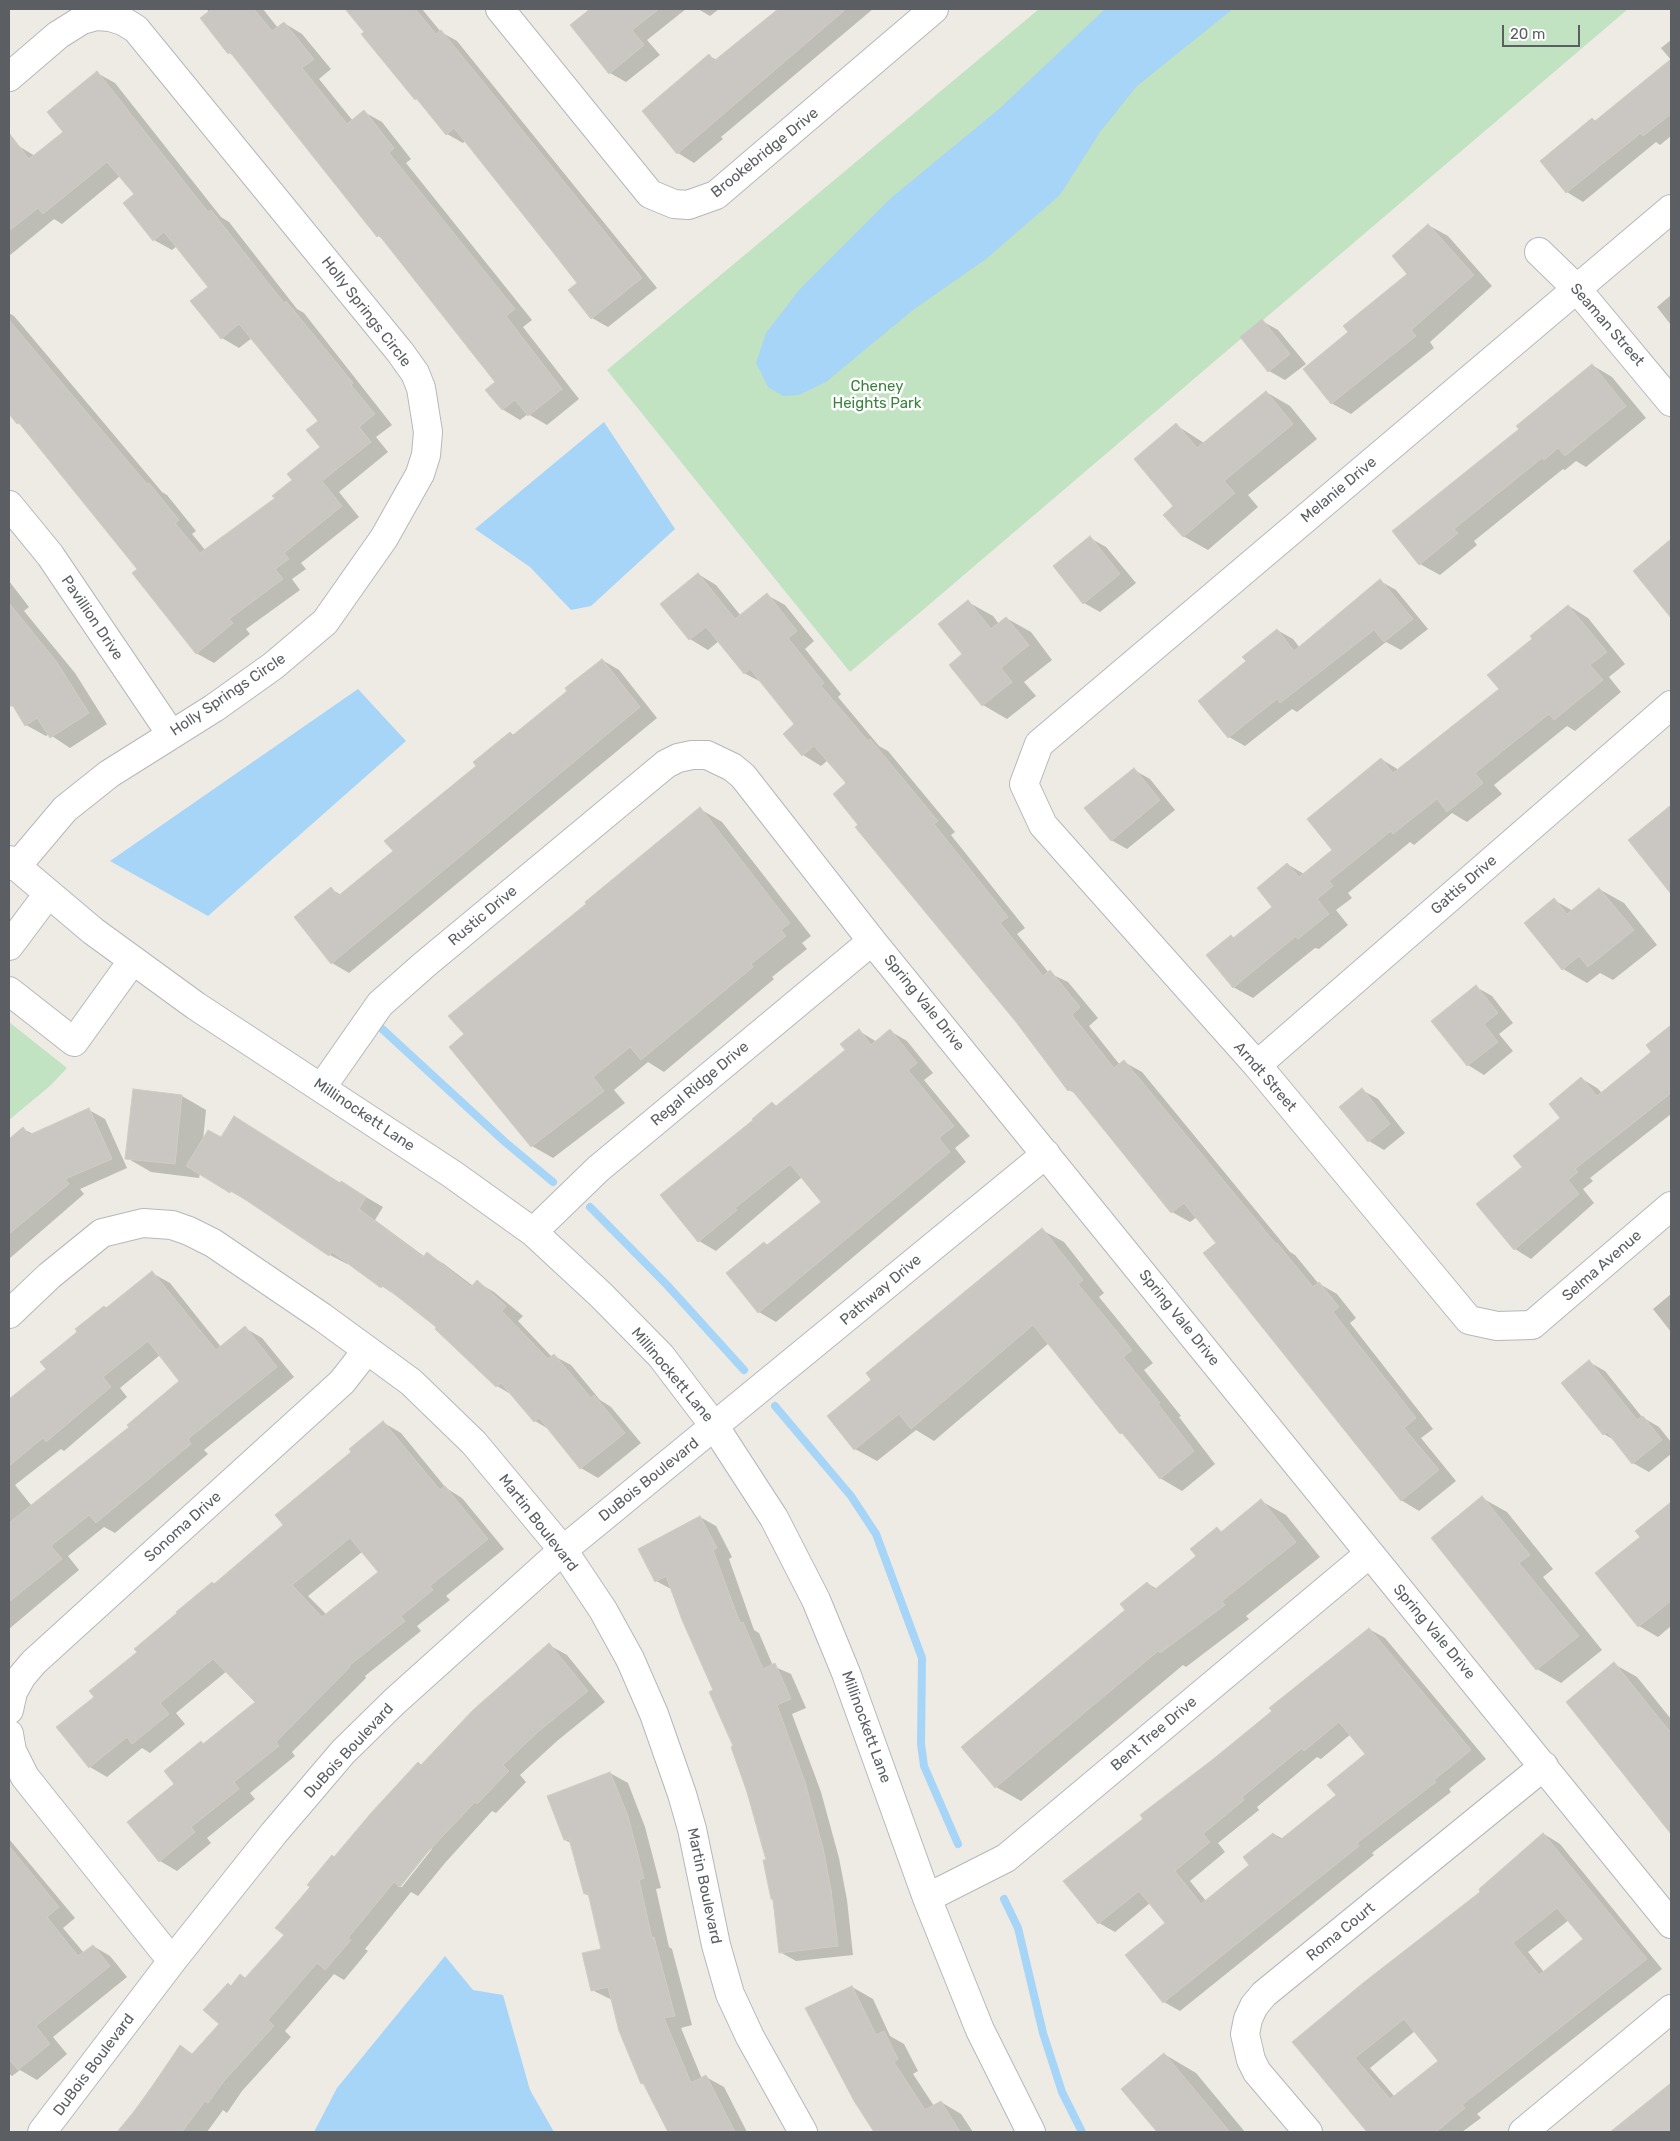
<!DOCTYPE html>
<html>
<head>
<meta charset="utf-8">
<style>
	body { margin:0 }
	#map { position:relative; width:1680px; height:2141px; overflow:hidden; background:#edebe3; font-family:Rubik,sans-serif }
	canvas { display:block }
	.frame { position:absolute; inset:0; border:10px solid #5b5e63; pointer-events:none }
	.scale { position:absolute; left:1502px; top:25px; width:78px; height:22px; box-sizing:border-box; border:2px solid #5b5e63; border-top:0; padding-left:6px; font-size:15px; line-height:18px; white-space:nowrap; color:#5b5e63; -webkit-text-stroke:4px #fff; paint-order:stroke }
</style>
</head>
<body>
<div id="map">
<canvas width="1680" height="2141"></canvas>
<div class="frame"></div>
<div class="scale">20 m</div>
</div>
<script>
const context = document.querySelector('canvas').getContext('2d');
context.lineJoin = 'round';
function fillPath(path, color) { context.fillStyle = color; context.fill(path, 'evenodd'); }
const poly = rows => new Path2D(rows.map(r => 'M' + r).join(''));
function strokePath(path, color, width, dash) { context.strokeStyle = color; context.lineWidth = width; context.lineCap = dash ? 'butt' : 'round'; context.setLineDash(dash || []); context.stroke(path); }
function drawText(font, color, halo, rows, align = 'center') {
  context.font = font + ' Rubik,sans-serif'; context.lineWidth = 5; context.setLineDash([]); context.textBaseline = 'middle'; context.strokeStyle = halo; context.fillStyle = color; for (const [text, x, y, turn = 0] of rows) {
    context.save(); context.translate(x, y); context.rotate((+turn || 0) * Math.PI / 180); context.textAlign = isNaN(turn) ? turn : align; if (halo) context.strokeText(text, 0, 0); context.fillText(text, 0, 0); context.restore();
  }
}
fillPath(poly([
	[1039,9,1628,9,850,672,607,370],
	[9,1022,67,1068,51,1085,9,1120]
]), '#c1e3c1');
fillPath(poly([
	[1105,9,1233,9,1137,86,1100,132,1060,195,986,259,913,310,826,382,799,395,783,396,768,387,756,363,766,333,799,290,891,198,999,109],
	[604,422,675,529,591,606,571,610,530,567,475,529],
	[358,689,406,741,208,916,110,861],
	[445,1956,473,1990,503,1995,530,2090,554,2132,314,2132,337,2088]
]), '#a7d5f8');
fillPath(poly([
	[207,9,263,9,278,28,284,23,302,34,331,69,319,79,353,121,364,112,382,122,411,159,406,163,532,320,523,327,579,399,547,425,528,414,520,420,502,409,497,382,385,240,378,236,234,56,229,53],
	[347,9,422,9,441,32,457,41,657,288,608,327,592,318,570,290,579,283,465,141,463,143,447,134,421,102,416,99],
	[591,9,686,9,647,40,660,55,626,82,610,73,571,25],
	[698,9,719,9,710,16],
	[780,9,873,9,721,137,723,139,694,163,678,153,644,111,709,56,717,60],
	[1671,40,1671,60,1661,48],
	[97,73,115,83,221,217,229,222,297,309,304,313,392,425,376,437,388,452,339,492,359,517,301,563,306,569,292,579,300,590,246,629,250,634,214,663,196,653,139,569,23,426,9,412,9,313,14,316,162,492,167,495,196,531,192,534,206,551,276,499,322,448,320,421,252,338,239,348,222,338,210,287,177,246,172,250,154,240,135,195,120,176,62,224,54,219,9,256,9,153,17,145,35,156,65,132],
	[1670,83,1671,136,1660,145,1656,142,1583,202,1567,192,1541,161,1596,122],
	[1428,225,1448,236,1492,286,1430,342,1434,348,1351,414,1331,403,1350,333,1409,274],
	[1671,295,1671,325,1657,307],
	[1262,321,1278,330,1306,364,1285,380,1269,371],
	[1592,365,1612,377,1646,418,1586,467,1576,461,1565,470,1563,469,1474,541,1477,545,1440,575,1420,564,1520,429],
	[1266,392,1290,406,1317,439,1248,495,1258,507,1208,550,1183,536,1176,425,1204,443],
	[1090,538,1106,547,1136,583,1100,612,1084,603],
	[1667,544,1671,546,1671,612,1665,608],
	[698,574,716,585,741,616,767,595,785,605,814,641,805,649,841,694,838,697,879,746,888,751,955,832,951,835,1025,928,1017,934,1049,973,1068,982,1098,1018,1089,1026,1120,1065,1124,1062,1142,1072,1290,1252,1295,1255,1318,1283,1337,1294,1356,1318,1350,1323,1433,1429,1421,1438,1456,1481,1419,1511,1401,1500,1218,1243,1197,1217,1190,1222,1172,1212,1076,1094,1069,1090,1017,1021,859,825,848,784,828,760,821,766,803,755,785,734,796,724,763,683,744,673,719,641,708,650,690,639],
	[9,581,29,607,24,611,75,673,107,724,70,748,49,734,46,736,26,725,9,697],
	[1380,581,1396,590,1428,629,1401,650,1386,642,1297,712,1292,709,1245,746,1229,737,1248,662,1277,630,1293,639,1300,648],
	[968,602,993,616,999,624,1006,618,1031,632,1052,660,1024,682,1036,696,1007,719,983,705,964,655],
	[1569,606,1588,618,1625,664,1609,677,1621,692,1575,731,1567,726,1494,785,1502,794,1467,822,1452,813,1414,845,1410,842,1348,893,1352,898,1336,910,1348,925,1319,949,1315,948,1253,998,1233,987,1231,936,1235,938,1274,907,1287,864,1304,874,1334,850,1381,759,1399,770,1500,689,1534,639],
	[602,660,619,670,657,718,349,973,332,963,331,889,341,895,395,852,510,733,514,735,569,691],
	[1134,770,1150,779,1175,810,1127,849,1111,840],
	[700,809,722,822,811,936,802,943,807,949,772,977,774,979,664,1072,648,1062,614,1090,625,1103,553,1158,532,1146,465,1035],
	[1664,812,1671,816,1671,885,1661,879],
	[1599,889,1624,903,1657,945,1613,980,1600,973,1587,983,1563,969,1526,923,1554,900,1573,911],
	[1476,987,1492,996,1513,1023,1499,1034,1513,1051,1484,1075,1468,1065,1433,1022],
	[1671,1027,1671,1114,1590,1178,1593,1181,1583,1189,1594,1203,1531,1259,1515,1249,1478,1204,1523,1168,1562,1118,1582,1079,1597,1088,1602,1093,1653,1052,1648,1046],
	[859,1031,877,1042,890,1031,907,1041,933,1073,924,1080,970,1136,955,1148,966,1162,776,1322,759,1312,728,1273,768,1246,823,1202,802,1177,716,1251,699,1241,755,1121,772,1104,777,1107,847,1051],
	[1362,1090,1378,1099,1405,1133,1384,1150,1369,1141],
	[134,1091,182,1096,206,1110,203,1140,222,1139,342,1183,383,1207,375,1220,425,1257,427,1254,444,1264,473,1286,477,1282,494,1292,523,1316,518,1321,552,1357,554,1356,571,1365,600,1400,611,1407,641,1443,598,1478,581,1468,550,1430,535,1421,514,1396,497,1386,438,1327,398,1297,348,1263,347,1264,330,1255,248,1200,247,1201,200,1173,199,1178,151,1172,127,1158],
	[89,1110,105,1119,127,1168,80,1189,84,1194,9,1259,9,1141,23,1129,33,1134],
	[1042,1230,1064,1242,1104,1293,1099,1297,1153,1363,1144,1370,1181,1416,1179,1417,1215,1464,1182,1491,1160,1478,1127,1437,1121,1433,1049,1343,934,1441,916,1430,877,1461,855,1449,873,1380],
	[152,1273,170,1283,221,1347,245,1328,262,1338,294,1377,204,1450,208,1454,115,1533,104,1527,68,1556,79,1570,9,1629,9,1400,47,1369,107,1309],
	[160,1355,181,1381,130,1427,31,1505,15,1485,61,1449,64,1451,127,1397,120,1388],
	[1671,1294,1671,1332,1653,1309],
	[1589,1362,1605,1371,1642,1417,1659,1427,1671,1442,1671,1454,1649,1472,1633,1463,1614,1440,1604,1434],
	[384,1423,401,1433,446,1488,462,1498,504,1549,446,1596,450,1600,417,1626,421,1631,365,1676,366,1678,292,1752,295,1756,250,1793,255,1799,207,1838,211,1843,177,1871,160,1861,176,1784,257,1702,227,1671,176,1713,185,1724,150,1753,142,1748,107,1777,90,1767,96,1697,139,1653,285,1525],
	[362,1552,379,1572,327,1615,308,1596],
	[1482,1498,1507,1512,1553,1569,1543,1577,1602,1650,1561,1683,1537,1669,1433,1538],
	[1261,1501,1286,1515,1320,1557,1246,1616,1249,1619,1186,1667,1183,1665,1021,1801,996,1787,1147,1583,1157,1589,1198,1556,1217,1529,1223,1532],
	[1671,1504,1671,1626,1658,1637,1639,1626,1597,1574,1642,1537,1637,1532],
	[700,1517,716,1526,732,1557,729,1559,754,1630,759,1633,773,1666,791,1674,806,1708,792,1714,821,1792,839,1858,847,1900,853,1955,796,1961,780,1952,767,1861,734,1747,715,1691,671,1589,656,1581],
	[1369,1629,1385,1638,1486,1759,1449,1789,1451,1792,1372,1853,1374,1855,1180,2011,1164,2002,1167,1923,1150,1903,1115,1932,1099,1923,1144,1819],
	[1351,1734,1367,1754,1337,1795,1283,1839,1274,1834,1251,1865,1206,1901,1190,1881,1225,1852,1218,1843,1259,1810,1257,1807,1317,1757,1321,1759],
	[549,1645,567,1655,605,1702,557,1741,520,1775,526,1782,496,1813,492,1811,445,1863,418,1896,411,1892,365,1949,368,1951,344,1980,334,1974,285,2031,291,2037,242,2091,227,2113,223,2110,207,2132,134,2132,124,2125,180,2047,194,2055,221,2024,231,1987,246,1979,286,1935,335,1858,421,1766],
	[430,1847,432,1849,402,1887,398,1887],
	[1614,1664,1637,1677,1671,1719,1671,1832,1567,1702],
	[610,1773,628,1783,645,1827,661,1888,656,1889,669,1947,672,1949,692,2025,681,2028,702,2079,706,2077,724,2087,747,2132,671,2132,646,2086,642,2083,612,2000,592,1990,602,1950,590,1896,585,1894,571,1843,565,1840,549,1796],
	[1544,1834,1560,1844,1662,1969,1477,2114,1481,2118,1462,2132,1368,2132,1294,2042,1482,1892],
	[1569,1920,1585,1940,1544,1972,1528,1952],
	[1415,2031,1439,2061,1395,2097,1370,2068],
	[9,1839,75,1918,63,1928,84,1953,93,1946,110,1956,127,1977,53,2037,67,2054,37,2080,20,2070,12,2076,9,2074],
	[852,1987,873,1999,890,2036,904,2044,918,2071,913,2074,934,2106,941,2102,961,2114,973,2132,878,2132,874,2130],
	[1164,2054,1196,2073,1245,2132,1158,2132,1122,2089],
	[1664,2090,1671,2095,1671,2132,1613,2132]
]), '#0003');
strokePath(poly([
	[380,1027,505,1142,553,1182],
	[590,1207,667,1285,744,1370],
	[775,1406,851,1496,876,1534,922,1658,921,1744,924,1766,958,1844],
	[1004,1899,1018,1928,1043,2033,1062,2092,1082,2132]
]), '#a7d5f8', 8);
const building = poly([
	[212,9,254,9,272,31,284,22,314,59,302,68,347,124,364,110,394,148,389,153,515,309,506,316,562,389,528,416,515,400,502,410,485,390,495,382,379,235,377,237,230,52,228,54,200,18,212,9],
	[345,9,415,9,436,34,441,30,642,278,591,319,568,290,577,283,548,246,454,128,446,135,416,98,415,100,361,34,364,32,345,9],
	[590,9,659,9,632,30,644,45,609,74,570,25,590,9],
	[778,9,846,9,677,154,642,111,709,54,714,61,778,9],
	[1671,59,1671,114,1643,136,1641,133,1566,193,1540,161,1592,118,1595,121,1671,59],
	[97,71,208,212,211,210,284,303,286,301,353,383,351,385,375,414,359,427,371,442,322,481,342,506,284,553,289,559,275,569,283,579,229,619,233,623,196,654,132,573,137,569,19,423,17,424,9,414,9,320,147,484,149,483,179,520,175,523,200,553,275,498,272,496,292,480,287,474,320,447,306,430,318,421,239,324,221,339,190,301,208,287,164,232,153,241,123,203,134,194,107,162,43,214,38,208,9,231,9,133,29,159,63,132,47,112,97,71],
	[1428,224,1474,275,1411,330,1416,336,1331,404,1303,369,1348,332,1343,326,1407,274,1392,256,1428,224],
	[1262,319,1290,354,1268,372,1240,337,1262,319],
	[1592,364,1626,406,1565,456,1558,448,1544,460,1542,458,1454,529,1458,533,1419,565,1392,531,1519,429,1516,426,1592,364],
	[1266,391,1293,424,1224,481,1235,493,1183,537,1163,515,1173,506,1134,459,1176,423,1197,448,1266,391],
	[1090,536,1120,574,1083,604,1053,566,1090,536],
	[1671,539,1671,618,1633,571,1671,539],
	[698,573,735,619,767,593,797,631,788,638,824,683,821,686,868,741,870,739,938,821,934,824,1008,917,1000,923,1043,976,1050,970,1080,1007,1072,1015,1114,1068,1124,1060,1276,1244,1277,1243,1313,1287,1319,1282,1339,1307,1333,1312,1416,1418,1404,1428,1439,1470,1401,1501,1203,1253,1216,1243,1184,1203,1171,1213,1071,1089,1068,1091,1016,1022,855,827,858,825,833,794,846,783,814,746,802,756,783,734,794,724,750,669,744,674,706,627,689,640,660,604,698,573],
	[1380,579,1413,619,1384,642,1374,630,1280,703,1277,699,1228,738,1198,701,1246,661,1242,657,1277,629,1294,651,1380,579],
	[968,600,991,629,1006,617,1029,645,1001,668,1012,682,982,706,949,665,962,654,938,624,968,600],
	[9,603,56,661,89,713,50,738,37,718,25,726,13,706,9,706,9,603],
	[1568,605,1607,652,1590,665,1603,680,1554,720,1549,714,1475,773,1483,783,1447,812,1437,799,1393,834,1391,831,1329,881,1333,886,1317,899,1329,914,1298,939,1296,936,1233,988,1206,955,1231,935,1233,938,1272,907,1257,888,1287,863,1299,877,1332,850,1307,819,1381,758,1393,773,1499,689,1487,675,1532,639,1530,636,1568,605],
	[602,659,640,707,331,964,294,917,331,887,338,896,393,851,384,841,476,766,473,762,510,732,513,735,567,691,565,688,602,659],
	[1134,768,1160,800,1111,841,1084,808,1134,768],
	[1671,805,1671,894,1628,840,1671,805],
	[700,807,790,923,781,930,786,936,751,964,753,967,641,1060,630,1047,593,1077,604,1091,531,1147,449,1047,464,1034,448,1016,586,904,585,902,700,807],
	[1599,888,1634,930,1588,967,1579,956,1562,970,1524,923,1554,898,1567,914,1599,888],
	[1476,985,1498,1013,1484,1024,1498,1042,1467,1066,1431,1021,1476,985],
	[1671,1025,1671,1093,1575,1169,1578,1172,1568,1180,1579,1194,1514,1250,1476,1204,1522,1167,1513,1156,1560,1118,1549,1104,1581,1077,1597,1096,1651,1052,1646,1045,1671,1025],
	[859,1029,871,1045,890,1029,917,1063,908,1070,954,1126,939,1138,950,1152,758,1313,726,1273,764,1242,767,1245,821,1202,791,1165,789,1165,735,1208,737,1210,698,1242,660,1195,753,1120,752,1119,772,1102,776,1106,845,1050,840,1044,859,1029],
	[1362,1088,1390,1124,1368,1142,1339,1107,1362,1088],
	[133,1089,182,1095,175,1164,125,1159,133,1089],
	[89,1108,112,1159,65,1179,69,1184,9,1234,9,1139,23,1127,29,1135,89,1108],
	[234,1116,340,1183,341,1181,366,1197,359,1209,423,1257,427,1252,471,1287,477,1280,506,1306,502,1311,548,1359,554,1354,591,1398,594,1395,625,1433,580,1469,539,1418,534,1422,501,1383,496,1387,435,1329,436,1327,383,1285,381,1288,332,1252,329,1256,231,1190,230,1193,186,1166,208,1130,221,1137,234,1116],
	[1042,1228,1083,1280,1078,1284,1132,1350,1123,1357,1160,1403,1158,1404,1194,1451,1160,1479,1122,1433,1120,1434,1033,1325,911,1429,899,1414,854,1450,827,1416,871,1380,866,1373,1042,1228],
	[152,1271,216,1350,245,1326,277,1367,188,1439,191,1444,96,1523,89,1515,51,1546,62,1559,9,1602,9,1523,129,1427,127,1425,179,1381,148,1341,103,1377,111,1387,46,1442,43,1438,9,1466,9,1399,46,1369,40,1362,77,1332,75,1329,104,1306,106,1308,152,1271],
	[1589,1360,1637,1420,1643,1416,1662,1440,1632,1464,1607,1432,1603,1435,1561,1383,1589,1360],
	[383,1421,440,1490,445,1486,488,1539,430,1586,433,1590,401,1616,405,1621,349,1666,350,1667,276,1742,279,1746,234,1782,239,1789,191,1827,195,1832,159,1862,127,1822,174,1784,164,1771,201,1741,203,1744,255,1702,213,1659,160,1703,169,1714,132,1744,127,1737,89,1768,56,1727,94,1697,89,1691,137,1652,134,1649,177,1613,176,1612,212,1582,214,1584,283,1525,275,1515,351,1452,349,1449,383,1421],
	[350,1538,378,1572,322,1617,292,1585,350,1538],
	[1482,1496,1530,1555,1519,1563,1579,1636,1536,1670,1431,1538,1482,1496],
	[1261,1499,1296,1542,1222,1601,1225,1605,1160,1653,1158,1651,995,1788,961,1747,1125,1610,1120,1604,1147,1582,1154,1590,1196,1556,1190,1549,1217,1527,1221,1532,1261,1499],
	[1671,1502,1671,1601,1638,1627,1595,1573,1640,1537,1635,1531,1671,1502],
	[700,1516,717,1548,713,1550,740,1623,743,1622,763,1669,775,1663,791,1699,777,1705,805,1782,823,1848,831,1890,838,1946,779,1953,773,1899,771,1899,763,1860,766,1860,747,1792,731,1747,733,1746,709,1692,713,1690,682,1620,666,1576,655,1582,638,1549,700,1516],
	[1369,1628,1471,1750,1434,1780,1436,1782,1357,1843,1359,1846,1163,2003,1125,1955,1165,1923,1139,1891,1098,1924,1063,1881,1143,1819,1140,1815,1212,1760,1272,1711,1269,1708,1369,1628],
	[1339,1722,1365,1754,1327,1785,1336,1795,1280,1840,1273,1833,1243,1857,1249,1865,1201,1904,1175,1871,1210,1842,1203,1834,1244,1800,1242,1797,1302,1748,1304,1751,1339,1722],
	[549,1643,588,1691,539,1731,503,1765,509,1771,477,1804,475,1802,427,1853,400,1887,394,1882,348,1938,351,1940,325,1970,317,1963,268,2020,274,2026,224,2081,208,2103,205,2101,182,2132,117,2132,141,2103,180,2045,192,2054,219,2024,203,2010,228,1983,231,1986,240,1974,245,1978,284,1935,275,1928,310,1887,307,1885,332,1855,334,1857,371,1813,418,1762,421,1765,473,1710,549,1643],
	[1614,1662,1671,1733,1671,1834,1566,1702,1614,1662],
	[610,1772,628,1816,644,1878,639,1880,652,1938,654,1937,675,2016,664,2018,691,2083,706,2075,735,2132,668,2132,643,2083,641,2084,619,2031,608,1987,591,1991,582,1953,601,1949,588,1893,584,1894,569,1839,564,1840,547,1796,610,1772],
	[1543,1833,1647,1959,1462,2105,1465,2108,1436,2132,1367,2132,1292,2042,1363,1983,1480,1892,1479,1889,1543,1833],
	[1557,1908,1583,1939,1539,1975,1513,1943,1557,1908],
	[1404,2019,1438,2061,1390,2099,1355,2058,1404,2019],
	[9,1846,59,1907,47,1917,78,1956,93,1945,110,1966,36,2026,50,2044,18,2070,9,2059,9,1846],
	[852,1986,876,2035,884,2031,898,2059,894,2062,925,2110,941,2101,960,2132,874,2132,854,2101,805,2008,852,1986],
	[1164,2053,1230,2132,1157,2132,1121,2089,1164,2053],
	[1671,2083,1671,2132,1610,2132,1671,2083]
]);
fillPath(building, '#cac7c2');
strokePath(building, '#d1ccc2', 1);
const minor = poly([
	[500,9,650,194,674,204,688,205,716,195,934,9],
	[9,77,58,35,82,20,96,16,110,17,123,21,136,29,400,352,415,373,421,388,428,432,426,455,420,474,384,538,325,622,273,666,214,708,109,774,65,809,16,867],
	[1671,209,1039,744,1024,784,1043,825,1257,1065,1469,1320,1497,1326,1532,1325,1671,1206],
	[1539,252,1576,288,1671,402],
	[9,505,50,555,171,734],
	[9,860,93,931,196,1006,452,1174,533,1232,601,1295,661,1356,715,1427,774,1518,816,1600,846,1673,927,1898,980,2030,1031,2132],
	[9,946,48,894],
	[9,991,74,1042,133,960],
	[1257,1065,1671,705],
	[322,1087,380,1004,424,965,666,764,678,758,692,755,707,755,732,767,743,776,872,941,1671,1924],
	[533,1232,598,1169,872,941],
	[9,1314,49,1276,102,1233,143,1223,172,1225,189,1231,213,1243,322,1317,411,1382,474,1443,563,1550,603,1610,630,1659,654,1714,682,1794,692,1829,716,1945,730,1994,750,2037,803,2132],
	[9,1710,13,1692,22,1676,34,1662,342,1382,367,1350],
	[9,1734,12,1751,25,1777,172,1961],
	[927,1898,1006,1858,1369,1554],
	[42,2132,172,1961,274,1833,343,1752,394,1702,563,1550,1046,1154],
	[1308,2132,1257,2072,1251,2060,1245,2034,1248,2019,1254,2006,1264,1994,1544,1766],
	[1523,2132,1671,2009]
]);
strokePath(minor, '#b5b8bc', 30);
strokePath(minor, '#fff', 28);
drawText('15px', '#5b5e63', '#fff', [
	["Brookebridge Drive",765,153,-39],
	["Holly Springs Circle",366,312,52],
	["Seaman Street",1607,325,49],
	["Melanie Drive",1339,490,-40],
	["Pavillion Drive",92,618,56],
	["Holly Springs Circle",228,695,-34],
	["Gattis Drive",1464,885,-41],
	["Rustic Drive",483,916,-40],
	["Spring Vale Drive",924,1003,51],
	["Arndt Street",1265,1077,49],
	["Regal Ridge Drive",700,1084,-40],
	["Millinockett Lane",364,1115,34],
	["Selma Avenue",1602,1266,-41],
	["Pathway Drive",881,1290,-40],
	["Spring Vale Drive",1179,1318,51],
	["Millinockett Lane",672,1375,50],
	["DuBois Boulevard",649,1480,-39],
	["Martin Boulevard",538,1523,52],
	["Sonoma Drive",183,1527,-42],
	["Spring Vale Drive",1434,1632,50],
	["Millinockett Lane",866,1727,70],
	["Bent Tree Drive",1154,1734,-40],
	["DuBois Boulevard",349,1751,-47],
	["Martin Boulevard",704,1886,78],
	["Roma Court",1341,1932,-39],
	["DuBois Boulevard",94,2065,-53]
]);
drawText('15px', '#3b823f', '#fff', [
	["Cheney",877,387],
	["Heights Park",877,404]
]);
</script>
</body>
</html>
